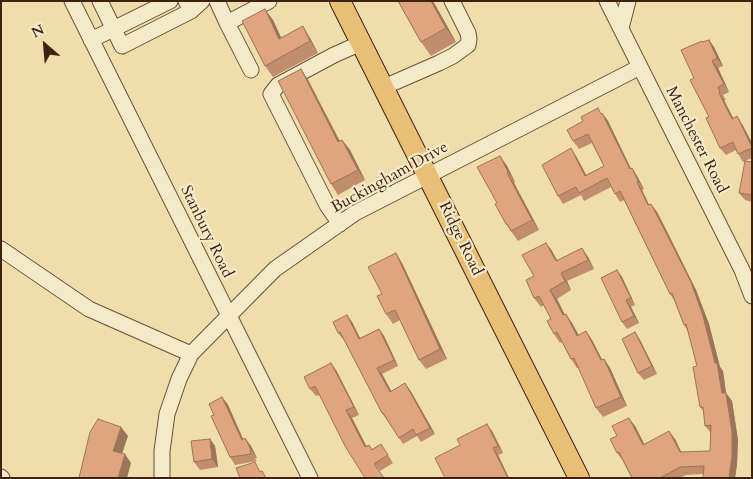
<!DOCTYPE html>
<html>
<head>
<meta charset="utf-8">
<style>
	body { margin:0 }
	#map { position:relative; width:753px; height:479px; overflow:hidden; background:#efdeab; font-family:Cardo,serif }
	canvas { display:block }
	.frame { position:absolute; inset:0; border:2px solid #3e220e; pointer-events:none }
	.north { position:absolute; left:20px; top:20px; width:50px; height:50px; -webkit-text-stroke:4px #f5eac8; paint-order:stroke; rotate:333deg; font-size:14px; font-weight:700; line-height:20px; text-align:center; color:#3e220e }
	.north::after { content:''; display:block; margin:auto; width:18px; height:22px; background:#3e220e; clip-path:polygon(50% 0,100% 100%,50% 72%,0 100%) }
</style>
</head>
<body>
<div id="map">
<canvas width="753" height="479"></canvas>
<div class="frame"></div>
<div class="north">N</div>
</div>
<script>
const context = document.querySelector('canvas').getContext('2d');
context.lineJoin = 'round';
const poly = rows => new Path2D(rows.map(r => 'M' + r).join(''));
function strokePath(path, color, width, dash) { context.strokeStyle = color; context.lineWidth = width; context.lineCap = dash ? 'butt' : 'round'; context.setLineDash(dash || []); context.stroke(path); }
function fillPath(path, color) { context.fillStyle = color; context.fill(path, 'evenodd'); }
function drawText(font, color, halo, rows, align = 'center') {
  context.font = font + ' Cardo,serif'; context.lineWidth = 4.5; context.setLineDash([]); context.textBaseline = 'middle'; context.strokeStyle = halo; context.fillStyle = color; for (const [text, x, y, turn = 0] of rows) {
    context.save(); context.translate(x, y); context.rotate((+turn || 0) * Math.PI / 180); context.textAlign = isNaN(turn) ? turn : align; if (halo) context.strokeText(text, 0, 0); context.fillText(text, 0, 0); context.restore();
  }
}
const minor = poly([
	[72,1,310,478],
	[100,1,122,46,191,11],
	[186,1,191,11,202,1],
	[217,1,227,23,269,1],
	[607,1,742,270,752,296],
	[227,23,251,70],
	[621,28,628,1],
	[91,40,170,1],
	[384,87,439,63,453,56,468,45,469,39,468,33,452,1],
	[340,224,327,205,271,94,278,85,334,55,361,43],
	[1,249,89,309,191,354],
	[1,477,2,478],
	[162,478,162,451,167,414,179,379,191,354,275,269,355,213,640,67]
]);
const major = poly([
	[340,1,579,478]
]);
strokePath(minor, '#6a5135', 17);
strokePath(major, '#3e220e', 22);
strokePath(minor, '#f5eac8', 15);
strokePath(major, '#e8bf76', 20);
fillPath(poly([
	[398,1,433,1,456,42,431,56,421,42],
	[273,20,281,38,310,38,318,53,273,77,265,66],
	[709,40,714,47,723,66,718,68,729,92,723,95,726,100,724,100,733,118,742,124,752,143,752,158,745,161,752,162,752,202,745,200,739,193,745,161,743,162,736,150,726,155,720,148,694,78,703,42],
	[301,69,308,80,340,141,342,140,350,150,365,180,338,195,331,184],
	[602,113,608,121,631,169,632,168,637,176,644,189,642,190,649,205,657,212,667,231,696,290,709,324,720,367,723,371,726,393,732,401,738,440,737,464,735,478,703,478,703,474,686,475,680,478,632,478,623,461,617,453,635,426,644,444,675,439,681,452,710,451,711,433,705,426,704,412,700,407,697,366,688,331,684,325,674,300,670,294,624,200,620,202,611,187,584,201,581,195,563,204,558,196,576,156,586,175,604,166,592,143,579,149,573,141],
	[500,156,507,166,515,182,514,183,539,230,518,241,506,224,497,203],
	[546,243,552,251,557,260,588,257,594,269,567,281,571,290,557,299,564,314,572,323,579,335,586,331,592,340,602,360,604,359,610,368,627,406,603,417,596,408,579,368,577,368,571,359,562,342,560,343,554,334,551,319,544,305,541,307,534,298,534,276],
	[402,263,447,359,426,369,419,360,400,320,393,324,386,314,382,294],
	[617,270,622,277,635,305,631,307,639,323,627,329,622,322],
	[352,322,360,338,379,329,384,336,398,366,382,374,391,391,410,390,435,434,421,442,417,436,403,444,387,420,382,413,344,339,343,339,338,333],
	[635,332,640,340,657,374,644,380,638,373],
	[336,370,359,415,352,418,366,446,372,449,381,444,393,463,380,471,319,395,316,396,310,389],
	[222,397,228,405,243,439,251,446,257,458,255,459,257,461,235,465,230,457,214,415],
	[492,431,503,453,498,455,509,478,445,478,460,445],
	[210,439,215,446,218,467,200,470,194,462]
]), '#c08e6c');
fillPath(poly([
	[431,1,433,1,456,42,446,28],
	[265,9,273,20,287,50,279,39],
	[303,26,310,38,318,53,310,41],
	[709,40,714,47,723,66,717,58],
	[712,61,718,68,729,92,724,84],
	[301,69,308,80,345,152,338,142],
	[719,93,724,100,737,126,732,119],
	[602,113,608,121,635,177,630,169],
	[737,116,742,124,752,143,752,147],
	[342,140,350,150,365,180,358,170],
	[571,148,576,156,591,184,585,176],
	[500,156,507,166,515,182,508,172],
	[632,168,637,176,644,189,638,181],
	[507,173,514,183,539,230,532,220],
	[637,182,642,190,653,213,648,205],
	[651,204,657,212,696,290,709,324,720,367,723,371,726,393,732,401,738,440,737,464,735,478,729,478,722,393,715,363],
	[546,243,552,251,562,270,556,261],
	[582,248,588,257,594,269,588,260],
	[396,253,402,263,447,359,440,349],
	[617,270,622,277,635,305,631,298],
	[561,273,567,281,571,290,565,281],
	[550,290,557,299,569,323,563,315],
	[626,300,631,307,639,323,634,316],
	[566,314,572,323,583,344,577,336],
	[347,315,352,322,364,346,359,339],
	[379,329,384,336,398,366,394,360],
	[586,331,592,340,607,369,601,360],
	[635,332,640,340,657,374,652,366],
	[604,359,610,368,627,406,621,397],
	[331,363,336,370,359,415,354,407],
	[377,368,382,374,395,398,390,392],
	[405,383,410,390,435,434,430,428],
	[222,397,228,405,247,448,242,440],
	[346,410,352,418,371,455,365,447],
	[629,418,635,426,649,453,643,445],
	[487,424,492,431,503,453,498,446],
	[121,427,128,436,120,460,113,451],
	[669,431,675,439,685,460,680,452],
	[245,438,251,446,257,458,251,450],
	[210,439,215,446,218,467,212,459],
	[493,448,498,455,509,478,508,478],
	[125,454,131,463,127,478,118,478]
]), '#9c7458');
const building = poly([
	[398,1,431,1,446,28,421,42,398,1],
	[265,9,279,39,303,26,310,41,265,66,242,21,265,9],
	[709,40,717,58,712,61,724,84,718,87,720,92,719,93,732,119,737,116,752,147,752,148,738,154,733,142,720,148,706,118,709,117,690,80,694,78,681,50,702,41,702,42,709,40],
	[301,69,338,142,342,140,358,170,331,184,278,81,301,69],
	[598,108,601,114,602,113,630,169,632,168,638,181,637,182,648,205,651,204,661,223,691,282,703,316,715,363,717,363,722,393,726,393,732,432,732,456,729,478,703,478,704,466,680,467,660,478,632,478,619,452,617,453,610,439,617,436,612,426,629,418,643,445,669,431,680,452,710,451,711,425,705,426,703,407,700,407,693,367,697,366,686,324,684,325,672,293,670,294,620,191,615,194,607,178,579,193,576,187,558,196,542,165,571,148,585,176,604,166,588,134,573,141,567,130,583,121,581,117,598,108],
	[500,156,508,172,507,173,532,220,511,231,507,224,506,224,495,204,497,203,477,167,500,156],
	[745,161,752,162,752,195,739,193,745,161],
	[546,243,556,261,582,248,588,260,561,273,565,281,550,290,563,315,566,314,577,336,586,331,601,360,604,359,621,397,596,408,574,358,571,359,557,332,554,334,547,321,551,319,539,296,534,298,526,280,534,276,522,255,546,243],
	[396,253,440,349,419,360,395,310,386,314,377,296,382,294,368,267,396,253],
	[617,270,631,298,626,300,634,316,622,322,601,278,617,270],
	[347,315,359,339,379,329,394,360,377,368,390,392,405,383,430,428,416,435,413,429,399,438,383,413,382,413,340,332,338,333,333,322,347,315],
	[635,332,652,366,638,373,622,339,635,332],
	[331,363,354,407,346,410,365,447,369,445,372,450,381,444,388,455,374,464,384,478,365,478,345,446,315,386,310,389,304,377,331,363],
	[222,397,242,440,245,438,251,450,250,451,251,454,230,457,211,416,214,415,209,404,222,397],
	[98,419,121,427,113,451,125,454,118,478,79,478,90,432,98,419],
	[487,424,498,446,493,448,508,478,445,478,435,458,460,445,457,439,487,424],
	[210,439,212,459,194,462,191,441,210,439],
	[255,462,260,472,262,471,266,478,240,478,236,468,255,462]
]);
fillPath(building, '#dfa57e');
strokePath(building, '#9c7458', 1);
drawText('16px', '#3e220e', '#f5eac8', [
	["Manchester Road",696,140,63],
	["Buckingham Drive",390,178,-29],
	["Stanbury Road",206,232,64],
	["Ridge Road",460,239,64]
]);
</script>
</body>
</html>
